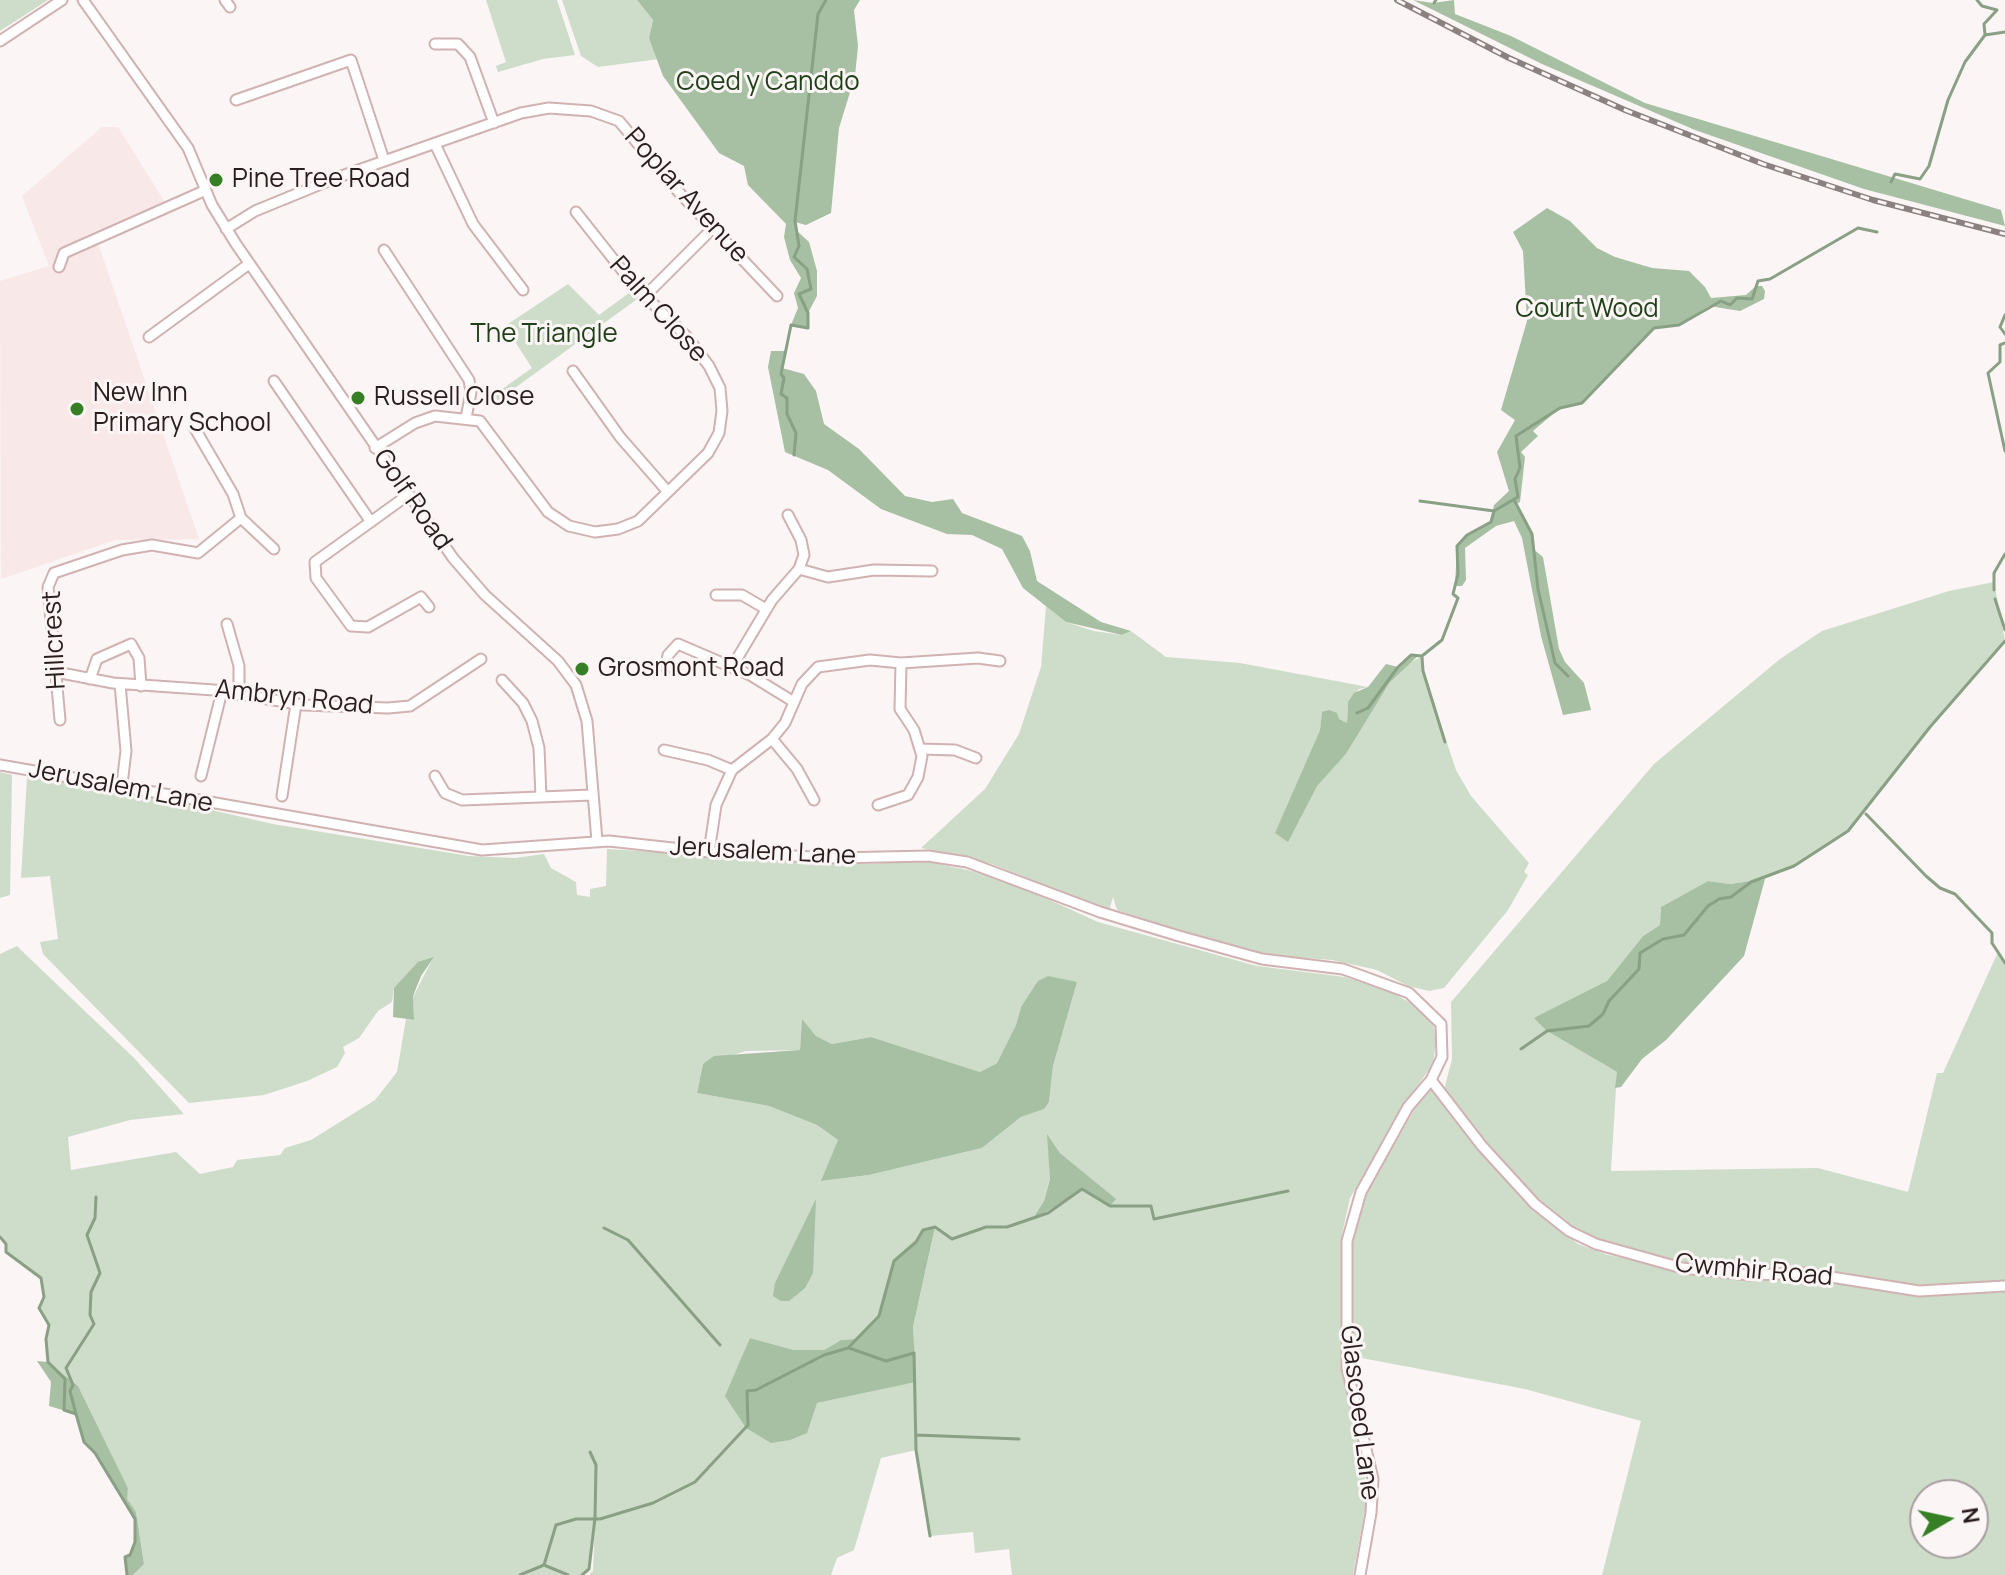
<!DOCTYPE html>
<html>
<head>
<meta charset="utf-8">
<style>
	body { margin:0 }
	#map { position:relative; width:2005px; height:1575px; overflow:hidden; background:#fbf5f5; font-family:Manrope,sans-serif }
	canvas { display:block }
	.north { position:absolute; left:1909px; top:1479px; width:80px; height:80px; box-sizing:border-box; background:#fbf5f5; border:2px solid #a79f9f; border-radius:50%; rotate:81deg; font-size:22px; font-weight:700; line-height:32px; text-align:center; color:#291e1d }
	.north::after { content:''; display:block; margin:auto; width:28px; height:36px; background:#367f25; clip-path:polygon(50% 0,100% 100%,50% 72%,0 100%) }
</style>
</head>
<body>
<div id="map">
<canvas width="2005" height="1575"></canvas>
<div class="north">N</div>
</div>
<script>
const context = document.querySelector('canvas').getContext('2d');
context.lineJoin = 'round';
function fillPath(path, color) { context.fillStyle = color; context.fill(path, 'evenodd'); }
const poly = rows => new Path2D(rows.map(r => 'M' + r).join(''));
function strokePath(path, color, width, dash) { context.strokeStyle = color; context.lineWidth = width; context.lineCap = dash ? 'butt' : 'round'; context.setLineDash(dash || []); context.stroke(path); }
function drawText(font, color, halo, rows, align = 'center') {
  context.font = font + ' Manrope,sans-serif'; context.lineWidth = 6; context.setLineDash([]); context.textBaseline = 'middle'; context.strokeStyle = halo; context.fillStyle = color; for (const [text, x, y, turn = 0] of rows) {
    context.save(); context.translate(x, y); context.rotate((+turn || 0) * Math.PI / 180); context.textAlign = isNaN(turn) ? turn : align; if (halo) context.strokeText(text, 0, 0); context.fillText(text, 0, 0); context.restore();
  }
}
fillPath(poly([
	[102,127,118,127,171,212,98,243,199,539,115,540,1,579,0,281,49,266,22,196]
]), '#f8e8e7');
fillPath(poly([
	[0,0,48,0,0,31],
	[486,0,557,0,575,55,543,59,498,72,496,66,506,62],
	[562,0,637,0,653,20,649,38,659,59,598,67,581,56],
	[568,284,599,315,633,290,640,297,497,401,495,394,532,368,505,326],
	[1994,582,2005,641,1930,727,1848,831,1794,866,1765,879,1730,884,1708,881,1661,907,1660,925,1643,936,1607,981,1580,998,1547,1031,1617,1072,1611,1171,1818,1168,1908,1192,1937,1073,1943,1073,1998,952,2005,963,2005,1283,1928,1288,1799,1269,1743,1271,1699,1266,1594,1238,1555,1217,1505,1167,1444,1090,1452,1059,1451,1002,1654,764,1780,659,1822,631,1949,591],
	[1046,606,1066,622,1094,631,1122,635,1131,631,1166,657,1240,663,1368,687,1359,689,1348,702,1347,723,1322,712,1320,730,1276,832,1300,820,1302,810,1317,785,1346,754,1390,682,1400,669,1422,656,1423,671,1456,770,1471,796,1529,863,1524,872,1528,875,1508,910,1444,988,1429,991,1408,986,1377,970,1332,960,1265,955,1200,938,1117,910,1113,897,1109,911,992,864,921,848,985,789,1019,734,1041,667],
	[0,772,12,775,10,895,0,898],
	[27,777,123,790,273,824,469,856,515,858,544,854,551,868,576,882,577,895,590,897,590,889,606,886,607,849,832,863,875,864,912,859,968,870,1021,887,1098,922,1257,966,1345,977,1392,992,1422,1010,1434,1027,1436,1042,1433,1064,1401,1109,1350,1198,1342,1234,1341,1362,1361,1441,1365,1475,1366,1504,1353,1575,1012,1575,1009,1549,975,1553,973,1532,930,1536,916,1450,881,1458,854,1550,837,1558,831,1575,589,1575,593,1571,595,1518,589,1569,582,1575,133,1575,144,1564,136,1512,126,1499,128,1488,78,1386,48,1362,46,1339,49,1325,39,1308,44,1297,41,1279,6,1252,6,1244,0,1237,0,954,17,946,22,951,134,1058,184,1114,130,1120,68,1137,71,1170,176,1152,200,1174,233,1167,237,1160,280,1155,285,1148,311,1140,375,1100,397,1072,406,1019,414,1020,413,997,433,958,394,988,392,1002,378,1011,359,1038,343,1047,345,1053,337,1067,307,1081,264,1095,189,1103,43,954,40,942,58,939,50,876,21,878],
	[1077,982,1053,1066,1049,1102,1043,1109,1021,1117,982,1148,869,1175,822,1181,838,1140,817,1125,769,1106,697,1093,703,1064,746,1051,800,1050,802,1020,816,1036,832,1044,871,1037,980,1072,997,1063,1016,1025,1021,1007,1035,990],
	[1048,1136,1060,1153,1115,1199,1110,1206,1082,1189,1033,1219,1044,1201,1050,1178],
	[935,1227,913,1327,915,1382,817,1403,739,1367,750,1338,794,1350,824,1350,841,1340,854,1339,879,1316,894,1261,916,1242,923,1230],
	[1431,1090,1512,1186,1548,1221,1578,1244,1608,1255,1737,1280,1809,1277,1920,1297,2005,1289,2005,1575,1602,1575,1641,1421,1525,1389,1351,1356,1352,1245,1361,1203,1425,1091],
	[1925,1495,1973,1495,1973,1543,1925,1543]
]), '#cdddca');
fillPath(poly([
	[637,0,860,0,854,10,858,46,855,76,839,128,831,213,806,225,795,222,797,231,809,242,817,271,817,296,808,313,808,328,791,325,798,308,794,293,801,278,790,260,784,237,786,224,748,185,744,166,719,153,663,76,649,38,653,20],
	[1413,0,1433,3,1454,0,1455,14,1511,36,1645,103,2001,210,2005,226,1864,189,1695,130,1542,64],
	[1547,208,1570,221,1597,248,1615,257,1652,268,1689,271,1705,287,1711,298,1746,295,1756,286,1762,286,1765,291,1764,299,1740,311,1709,306,1679,325,1654,328,1582,403,1560,408,1533,431,1538,436,1521,452,1525,457,1520,502,1515,505,1532,534,1532,548,1543,557,1559,649,1565,662,1584,683,1591,710,1563,715,1541,636,1522,538,1514,521,1496,526,1465,548,1466,580,1462,586,1455,586,1457,546,1467,535,1490,522,1494,505,1509,491,1497,452,1515,420,1501,410,1527,321,1523,251,1513,232],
	[771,351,786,351,782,368,804,374,816,391,824,424,859,449,905,496,932,502,953,499,962,513,1022,536,1030,551,1037,581,1101,622,1131,631,1122,635,1066,622,1023,588,1002,549,972,535,947,534,881,509,828,470,785,452,768,367],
	[1411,655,1418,656,1390,682,1346,754,1317,786,1288,842,1275,833,1320,730,1322,712,1329,710,1337,713,1339,719,1347,723,1348,702,1354,693,1368,687,1386,664,1398,667],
	[1765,879,1744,956,1666,1040,1642,1059,1621,1087,1615,1088,1617,1072,1547,1031,1534,1018,1607,981,1643,936,1660,925,1661,907,1708,881,1730,884],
	[434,957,421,976,413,996,414,1020,393,1017,394,988,418,962],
	[1048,976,1077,982,1053,1066,1049,1102,1044,1109,1021,1117,982,1148,869,1175,821,1181,838,1140,817,1125,769,1106,697,1093,703,1064,714,1056,800,1050,802,1019,816,1036,832,1044,871,1037,980,1072,997,1063,1016,1025,1021,1007,1038,981],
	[1047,1134,1060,1153,1116,1199,1110,1206,1082,1190,1032,1220,1044,1201,1050,1179],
	[816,1199,813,1273,805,1288,789,1301,781,1301,773,1296,775,1283],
	[935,1227,913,1327,916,1382,817,1403,807,1433,790,1440,771,1443,746,1428,725,1396,750,1338,794,1350,824,1350,841,1340,854,1339,879,1316,894,1261,916,1242,923,1230],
	[37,1361,48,1362,78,1386,128,1488,127,1499,136,1512,144,1564,133,1575,127,1575,125,1557,130,1555,135,1542,135,1519,96,1453,84,1442,76,1414,49,1406,51,1382]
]), '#a7bfa2');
strokePath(poly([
	[1977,0,1982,6,1997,10,1984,24,1985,35,2005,32],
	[1434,3,1436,0],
	[1891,182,1895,174,1920,179,1929,166,1948,100,1965,62,1985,35],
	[2005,315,2000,327,2005,334],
	[2005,343,2000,345,2000,362,1988,373,2005,451],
	[794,455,796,433,787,414,787,398,781,394,784,378,781,374,791,325,808,328,808,313,799,294,811,289,807,269,794,257,799,246,795,221,818,14,826,0],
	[1514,500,1532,534,1538,589,1555,663,1568,676],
	[1420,501,1494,511],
	[1994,590,1994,573,2005,554],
	[1995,599,2005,630],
	[1422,657,1423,671,1445,742],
	[1357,713,1368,708,1398,667,1411,655,1422,656,1442,640,1458,598,1453,594,1458,574,1457,546,1467,535,1491,522,1494,511,1518,497,1515,479,1520,468,1516,436,1560,408,1582,403,1654,328,1679,325,1721,301,1730,305,1737,298,1752,299,1758,281,1770,279,1858,228,1877,232],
	[1866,814,1926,876,1940,888,1955,894,1992,933,1992,943,2005,963],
	[1521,1049,1547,1031,1589,1026,1603,1014,1609,1001,1639,969,1640,953,1663,939,1684,935,1708,906,1719,899,1731,897,1751,882,1794,866,1848,831,1930,727,2005,641],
	[604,1228,628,1240,720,1345],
	[0,1237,6,1244,6,1252,41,1278,44,1297,39,1308,49,1325,46,1339,48,1362,65,1379,64,1410,76,1414,84,1442,95,1453,135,1519,135,1542,130,1555,125,1557,127,1575],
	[849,1348,886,1361,914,1353,916,1450,930,1536],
	[76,1414,70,1391,73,1385,66,1368,94,1324,90,1315,91,1292,100,1273,87,1235,95,1218,96,1197],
	[916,1435,1019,1439],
	[544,1565,568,1575],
	[520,1575,544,1565,556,1525,576,1519,600,1519,653,1503,695,1482,748,1425,747,1391,756,1390,824,1355,848,1348,879,1316,894,1261,916,1242,923,1230,935,1227,952,1239,986,1227,1007,1227,1048,1213,1082,1189,1110,1206,1151,1206,1154,1219,1288,1191],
	[582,1575,589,1569,595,1518,596,1465,590,1452]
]), '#8aa085', 3);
const minor = poly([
	[83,0,188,148,212,205,236,244,453,558,485,595,558,661,576,685,587,721,597,841],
	[225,0,230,7],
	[0,41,62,0],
	[435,44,458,44,470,57,494,123],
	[236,100,351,60,384,160],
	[435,144,473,224,523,290],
	[226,229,255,211,333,179,521,113,549,108,591,111,619,121,673,186,777,296],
	[384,250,469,380,471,392,466,418],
	[59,267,64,253,206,190],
	[645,296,713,228],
	[149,337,249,264],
	[573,371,620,437,668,492],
	[274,381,371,522],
	[194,427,233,494,241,518,274,549],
	[375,448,415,423,435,416,480,421,548,512,569,526,595,532,618,529,638,521,708,453,719,433,722,411,720,388,709,366,687,337,633,284,576,212],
	[408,495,315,562,316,578,351,626,368,627,421,597,429,607],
	[799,569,828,577,874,570,932,571],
	[716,595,742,595,766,609],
	[227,624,239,666,239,695],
	[732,667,772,600,799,569,804,555,801,540,788,515],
	[666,668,668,655,678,644,750,675,794,702],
	[56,672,113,683,214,690,304,705,388,708,410,706,481,659],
	[90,679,97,659,131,644,139,658,141,686],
	[502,680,523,703,532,721,539,748,541,797],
	[120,684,126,751,122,784],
	[60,720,48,587,54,573,122,550,152,545,198,553,241,518],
	[772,739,797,769,814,800],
	[920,749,955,750,976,758],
	[664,750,708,760,732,770],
	[0,765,482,850,609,841,709,852,836,858,928,856,967,862,1100,912,1179,936,1262,959,1343,969,1409,993,1441,1024,1442,1057,1431,1080,1408,1107,1361,1192,1347,1241,1347,1368,1373,1479,1371,1513,1360,1575],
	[201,776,222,691],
	[435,776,445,793,462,800,592,795],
	[282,796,296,704],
	[878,805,908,795,918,777,922,756,914,730,900,709,901,663],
	[709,852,716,805,732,770,772,739,785,723,802,684,818,667,870,660,901,663,978,658,1000,661],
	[1431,1080,1482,1146,1535,1204,1569,1231,1596,1244,1682,1268,1750,1275,1806,1273,1919,1291,2005,1286]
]);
strokePath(minor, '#d0b2b2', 13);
strokePath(minor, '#fff', 9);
const rail = poly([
	[1397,0,1509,58,1625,110,1763,164,1873,200,2005,234]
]);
strokePath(rail, '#8a8180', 6);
strokePath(rail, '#fbf5f5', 3, [9]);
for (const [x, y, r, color] of [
	[216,180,8,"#367f25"],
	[358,398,8,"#367f25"],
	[77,409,8,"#367f25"],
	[582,669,8,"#367f25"]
]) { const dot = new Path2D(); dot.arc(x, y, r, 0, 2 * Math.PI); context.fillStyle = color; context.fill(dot); strokePath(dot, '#fbf5f5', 3); }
drawText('26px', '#1e3f17', '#fbf5f5', [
	["Coed y Canddo",768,83],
	["Court Wood",1587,310],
	["The Triangle",544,335]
]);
drawText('26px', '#291e1d', '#fbf5f5', [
	["Pine Tree Road",232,180],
	["New Inn",93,394],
	["Primary School",93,424],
	["Russell Close",374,398],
	["Grosmont Road",598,669]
], 'left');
drawText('26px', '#291e1d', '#fbf5f5', [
	["Poplar Avenue",686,196,48],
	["Palm Close",658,310,48],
	["Golf Road",412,500,55],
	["Hillcrest",55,640,-93],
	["Ambryn Road",294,698,6],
	["Jerusalem Lane",121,787,11],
	["Jerusalem Lane",763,852,3],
	["Cwmhir Road",1754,1271,5],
	["Glascoed Lane",1359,1413,83]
]);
</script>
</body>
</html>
